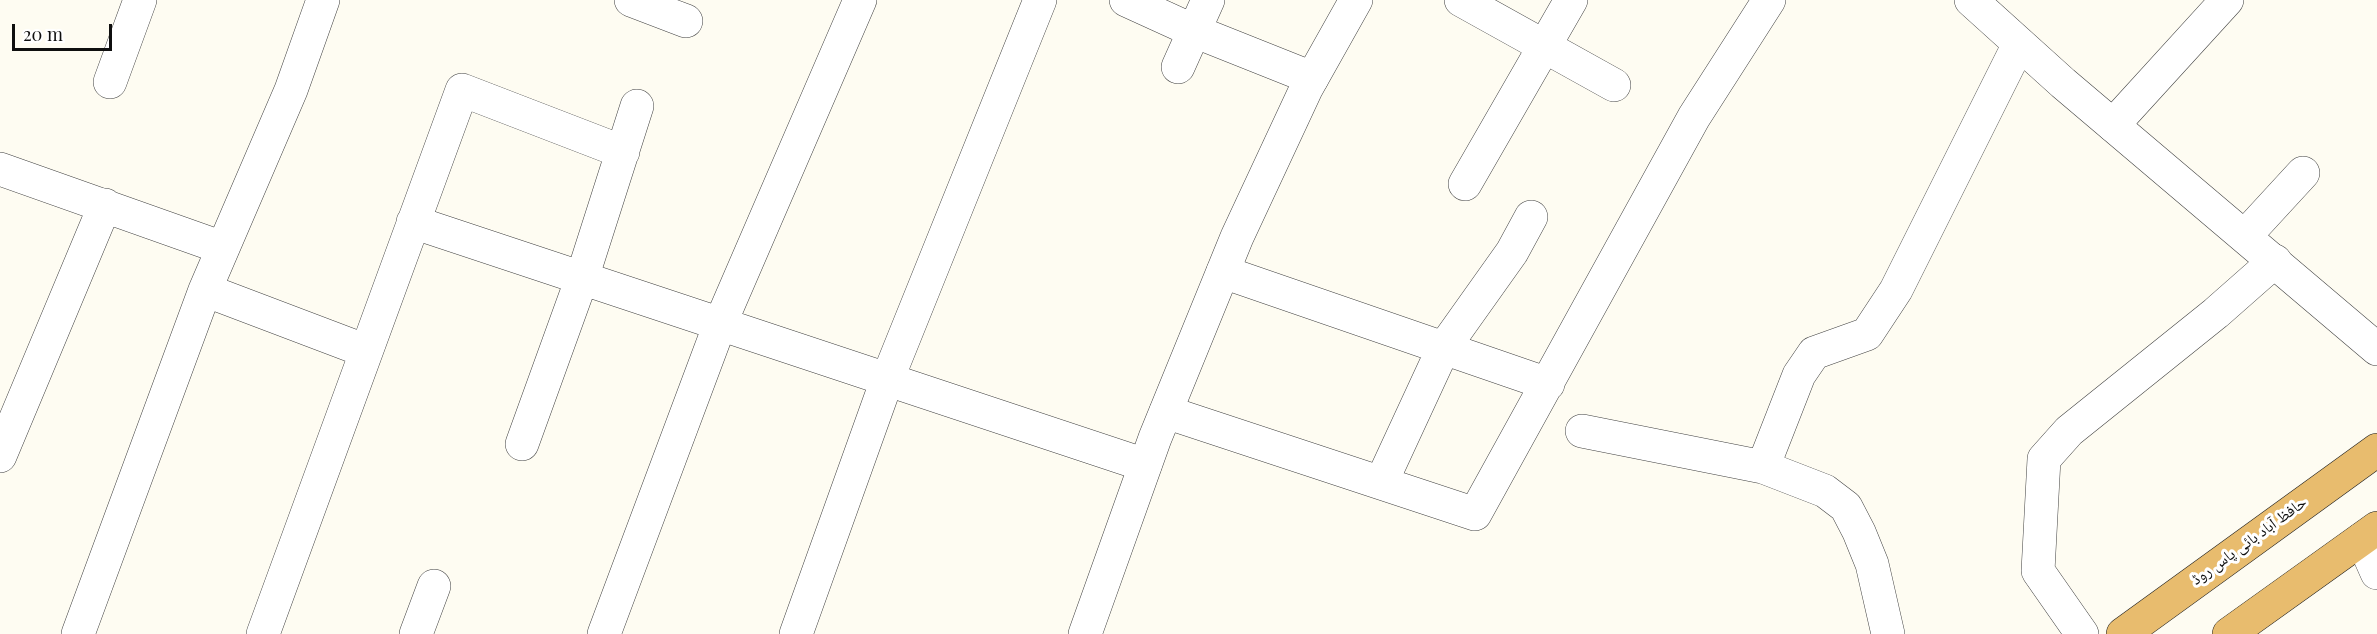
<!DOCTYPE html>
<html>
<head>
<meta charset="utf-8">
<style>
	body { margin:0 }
	#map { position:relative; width:2377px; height:634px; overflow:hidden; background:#fefcf2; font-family:"Playfair Display",serif }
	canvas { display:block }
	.scale { position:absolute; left:12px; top:24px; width:100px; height:27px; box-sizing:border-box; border:3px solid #0f0f0f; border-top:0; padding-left:8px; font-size:18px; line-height:21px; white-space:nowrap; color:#0f0f0f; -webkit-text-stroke:4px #fff; paint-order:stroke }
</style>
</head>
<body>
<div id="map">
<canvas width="2377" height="634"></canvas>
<div class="scale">20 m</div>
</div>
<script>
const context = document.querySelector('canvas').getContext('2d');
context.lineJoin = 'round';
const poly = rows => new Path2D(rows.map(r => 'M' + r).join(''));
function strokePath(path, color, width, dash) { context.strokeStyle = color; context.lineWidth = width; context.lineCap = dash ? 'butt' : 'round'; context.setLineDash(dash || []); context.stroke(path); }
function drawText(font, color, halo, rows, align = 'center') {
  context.font = font + ' "Playfair Display","Noto Naskh Arabic",serif'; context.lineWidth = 6; context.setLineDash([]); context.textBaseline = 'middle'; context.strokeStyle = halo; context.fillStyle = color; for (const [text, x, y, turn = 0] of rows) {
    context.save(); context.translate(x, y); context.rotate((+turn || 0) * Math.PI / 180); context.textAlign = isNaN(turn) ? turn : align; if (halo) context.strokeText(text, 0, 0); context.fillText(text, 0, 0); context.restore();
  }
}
const minor = poly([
	[631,0,686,21],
	[1126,0,1194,31,1312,78],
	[1461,0,1614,85],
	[1178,67,1208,0],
	[110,82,140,0],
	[2113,125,2227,0],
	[0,169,223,248],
	[1465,184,1571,0],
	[413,222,1145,465],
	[2245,236,2303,173],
	[1223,272,1548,384],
	[205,290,366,351],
	[1166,412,1475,514,1694,117,1769,0],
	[1582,431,1763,467,1825,491,1846,507,1859,532,1872,564,1888,634],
	[522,444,582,278,637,106],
	[0,456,105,205],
	[1763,467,1799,375,1814,353,1867,334,1896,290,2019,44],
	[1381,483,1443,349,1512,252,1531,217],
	[2362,539,2377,573],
	[78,634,205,290,291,90,323,0],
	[263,634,462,90,623,152],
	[416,634,434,586],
	[604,634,720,324,860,0],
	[796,634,887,380,1040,0],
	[2082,634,2038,571,2044,459,2069,431,2216,313,2275,261]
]);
const tertiary = poly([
	[1971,0,2063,83,2377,349],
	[1085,634,1155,438,1237,237,1306,89,1356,0]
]);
const trunk = poly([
	[2123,634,2377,450],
	[2229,634,2377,528]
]);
strokePath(minor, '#424242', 34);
strokePath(tertiary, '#424242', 34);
strokePath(trunk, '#202020', 34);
strokePath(minor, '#fff', 33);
strokePath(tertiary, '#fff', 33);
strokePath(trunk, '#e8bc6e', 33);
drawText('16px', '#0f0f0f', '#fff', [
	["حافظ آباد بائی پاس روڈ",2249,541,-36]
]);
</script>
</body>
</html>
